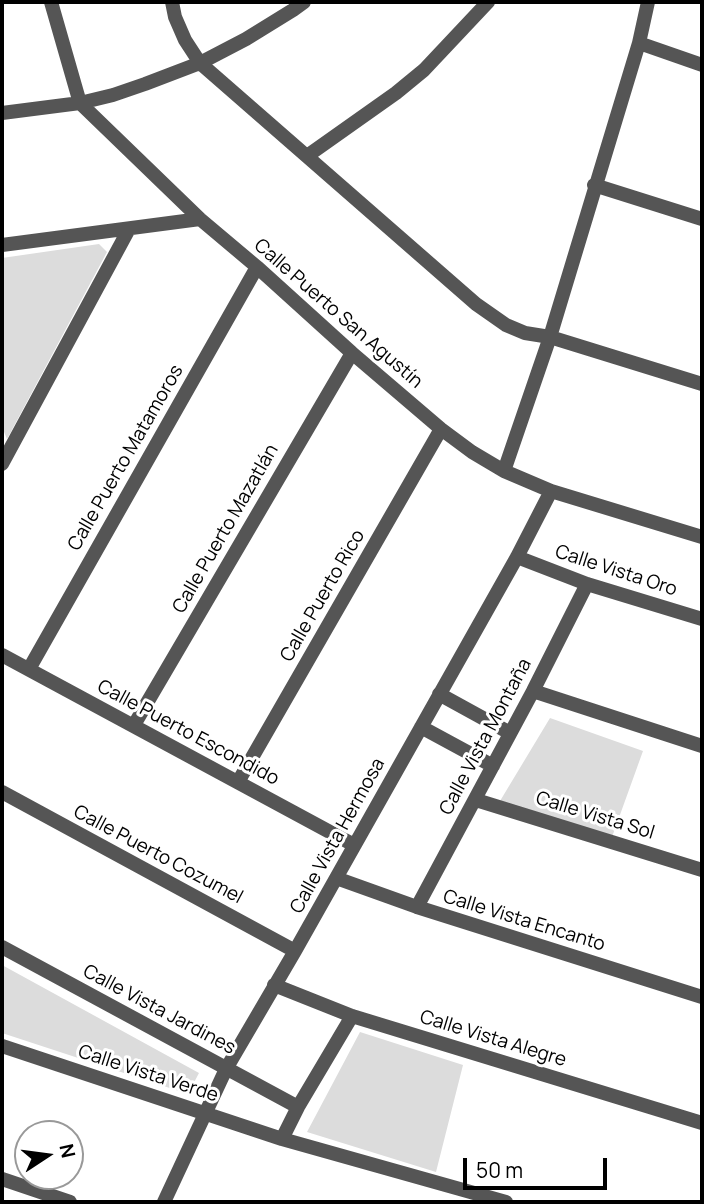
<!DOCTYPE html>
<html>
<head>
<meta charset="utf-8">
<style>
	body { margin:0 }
	#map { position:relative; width:704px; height:1204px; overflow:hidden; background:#fff; font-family:Manrope,sans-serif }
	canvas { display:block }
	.frame { position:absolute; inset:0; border:4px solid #000; pointer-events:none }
	.north { position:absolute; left:14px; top:1120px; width:70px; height:70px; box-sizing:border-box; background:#fff; border:2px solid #999; border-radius:50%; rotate:77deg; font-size:19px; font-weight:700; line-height:28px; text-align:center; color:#000 }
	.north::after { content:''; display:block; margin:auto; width:24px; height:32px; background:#000; clip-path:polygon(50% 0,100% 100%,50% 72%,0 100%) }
	.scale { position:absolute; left:463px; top:1158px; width:144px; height:32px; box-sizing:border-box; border:4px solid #000; border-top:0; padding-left:9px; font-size:21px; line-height:24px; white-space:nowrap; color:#000; -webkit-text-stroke:5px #fff; paint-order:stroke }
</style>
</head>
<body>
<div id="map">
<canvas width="704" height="1204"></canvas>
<div class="frame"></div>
<div class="north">N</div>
<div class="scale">50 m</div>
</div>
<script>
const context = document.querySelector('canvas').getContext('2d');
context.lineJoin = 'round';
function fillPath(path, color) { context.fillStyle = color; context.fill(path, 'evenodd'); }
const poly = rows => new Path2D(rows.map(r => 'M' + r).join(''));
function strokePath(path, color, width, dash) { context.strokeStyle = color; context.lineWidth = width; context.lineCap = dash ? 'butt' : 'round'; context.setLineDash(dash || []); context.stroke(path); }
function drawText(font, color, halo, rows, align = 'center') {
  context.font = font + ' Manrope,sans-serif'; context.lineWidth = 6; context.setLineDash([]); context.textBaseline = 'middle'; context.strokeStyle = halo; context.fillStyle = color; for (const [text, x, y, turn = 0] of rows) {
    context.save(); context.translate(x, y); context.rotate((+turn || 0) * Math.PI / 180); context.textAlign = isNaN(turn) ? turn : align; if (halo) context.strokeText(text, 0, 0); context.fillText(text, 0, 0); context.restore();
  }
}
fillPath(poly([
	[99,244,107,252,7,439,2,427,2,258],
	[550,718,643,751,612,837,500,801],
	[2,965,199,1073,188,1094,2,1033],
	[360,1032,463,1065,436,1172,307,1132]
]), '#dcdcdc');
strokePath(poly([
	[51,2,80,103,200,219,257,267,352,353,441,429,472,452,504,471,551,491,702,537],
	[172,2,175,17,185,40,200,63,476,304,506,325,525,333,550,337,702,384],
	[639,43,702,65],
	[2,113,80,103,113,95,145,84,200,63,246,39,293,10,304,2],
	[307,156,396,93,424,70,488,2],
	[594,185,702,219],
	[2,245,200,219],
	[2,464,129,229],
	[504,471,550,337,639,43,648,2],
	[517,557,587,584,702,619],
	[2,655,354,845],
	[29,669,257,267],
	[533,691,702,746],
	[439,694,510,733],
	[134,725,352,353],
	[421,727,493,766],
	[238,782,441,429],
	[2,792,295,951],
	[476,800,702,870],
	[336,878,417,907,702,997],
	[417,907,533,691,587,584],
	[2,947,298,1107],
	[274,985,352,1016,702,1123],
	[2,1046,282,1139,506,1202],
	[282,1139,298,1107,352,1016],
	[2,1179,70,1202],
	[164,1202,226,1069,295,951,517,557,551,491]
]), '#555', 14);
drawText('19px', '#000', '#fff', [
	["Calle Puerto San Agustín",338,314,41],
	["Calle Puerto Matamoros",126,458,-60],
	["Calle Puerto Mazatlán",226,529,-60],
	["Calle Vista Oro",616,571,18],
	["Calle Puerto Rico",323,596,-60],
	["Calle Puerto Escondido",188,733,28],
	["Calle Vista Montaña",486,737,-62],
	["Calle Vista Sol",595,816,17],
	["Calle Vista Hermosa",338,836,-61],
	["Calle Puerto Cozumel",158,855,28],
	["Calle Vista Encanto",524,921,17],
	["Calle Vista Jardines",159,1010,28],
	["Calle Vista Alegre",493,1039,17],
	["Calle Vista Verde",148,1074,18]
]);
</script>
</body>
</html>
